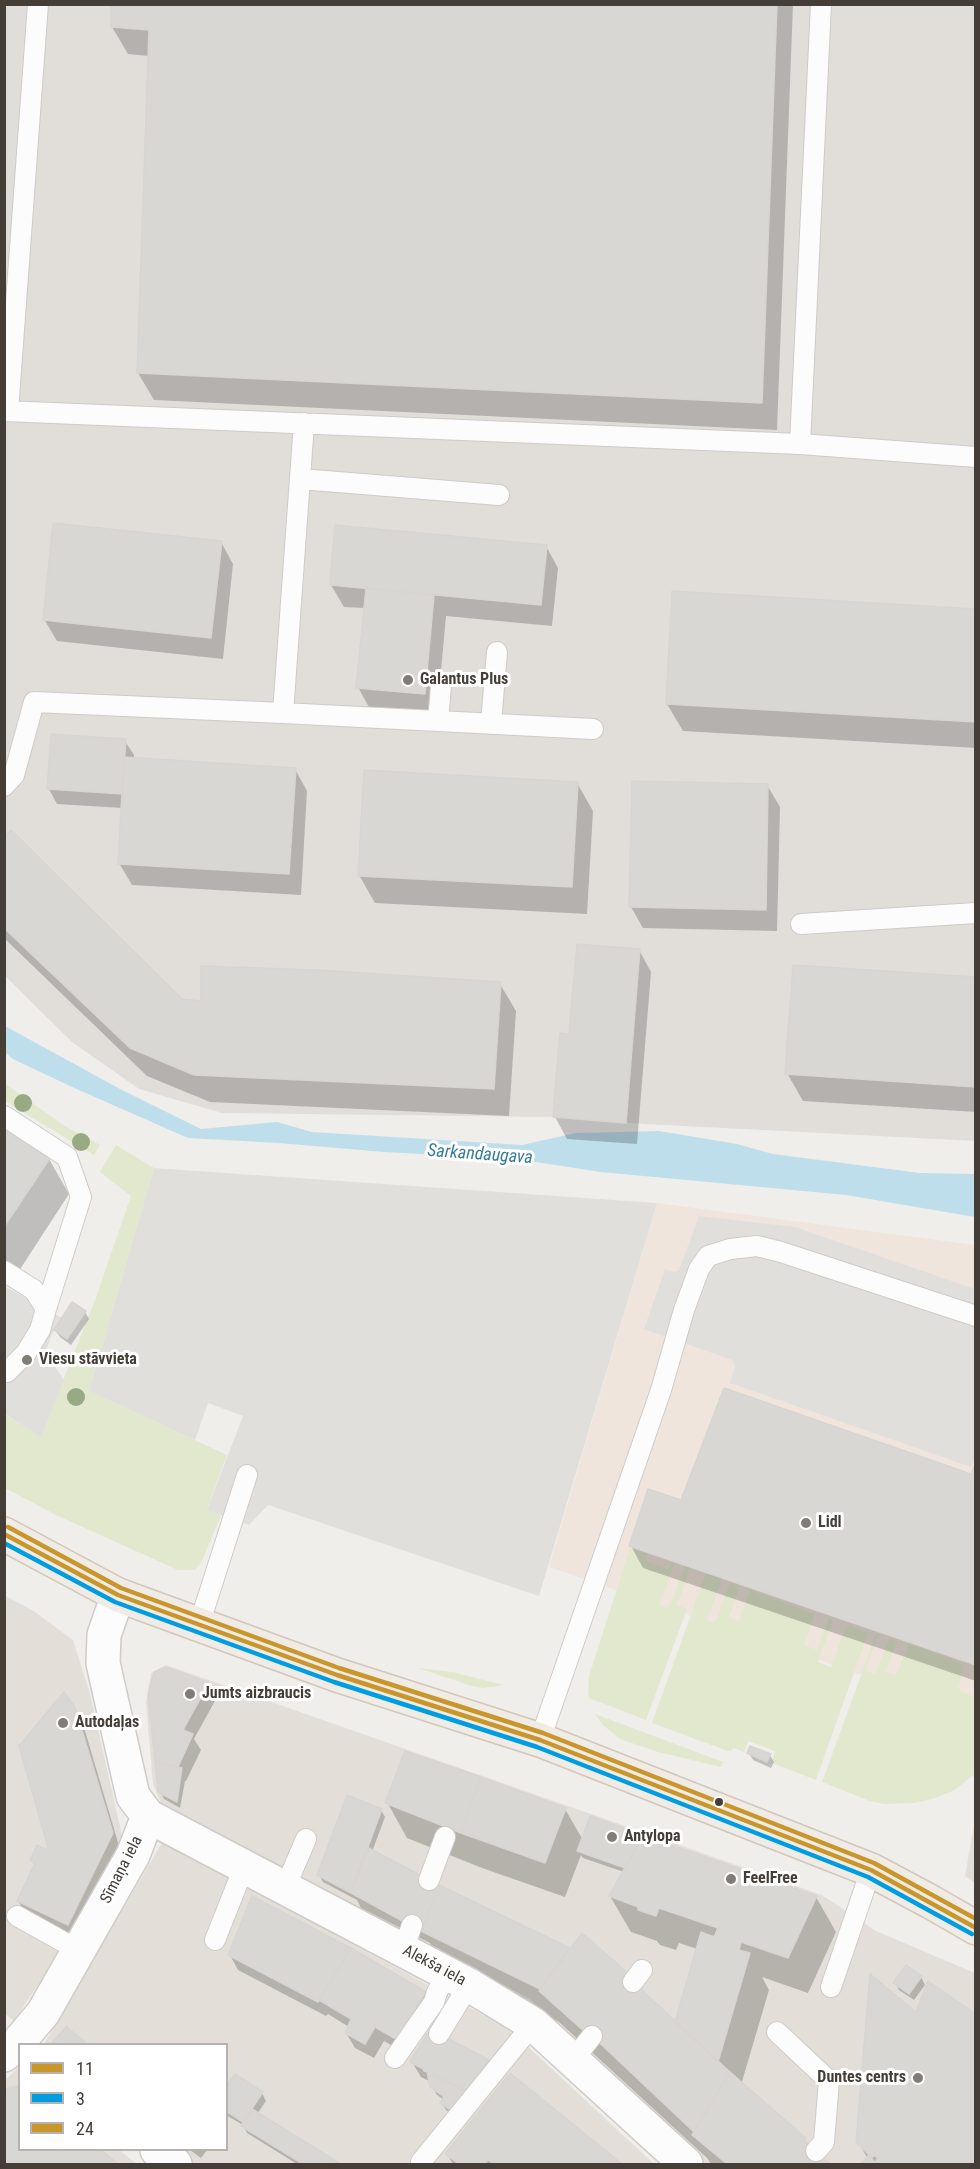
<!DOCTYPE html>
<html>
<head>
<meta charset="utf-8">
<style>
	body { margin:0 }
	#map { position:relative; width:980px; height:2169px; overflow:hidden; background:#f0eeeb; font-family:"Roboto Condensed",sans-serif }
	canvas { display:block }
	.frame { position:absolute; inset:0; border:6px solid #453e37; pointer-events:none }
	.legend { position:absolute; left:18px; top:2043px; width:210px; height:108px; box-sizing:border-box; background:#fff; border:2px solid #b5b2af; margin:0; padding:8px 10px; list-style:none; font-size:18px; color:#453e37 }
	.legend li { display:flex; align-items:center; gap:12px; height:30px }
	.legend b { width:30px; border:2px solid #b5b2af }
</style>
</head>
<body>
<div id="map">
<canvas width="980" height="2169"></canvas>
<div class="frame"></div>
<ul class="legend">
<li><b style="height:8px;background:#c8962b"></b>11</li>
<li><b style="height:8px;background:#009de0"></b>3</li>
<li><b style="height:8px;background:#c8962b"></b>24</li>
</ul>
</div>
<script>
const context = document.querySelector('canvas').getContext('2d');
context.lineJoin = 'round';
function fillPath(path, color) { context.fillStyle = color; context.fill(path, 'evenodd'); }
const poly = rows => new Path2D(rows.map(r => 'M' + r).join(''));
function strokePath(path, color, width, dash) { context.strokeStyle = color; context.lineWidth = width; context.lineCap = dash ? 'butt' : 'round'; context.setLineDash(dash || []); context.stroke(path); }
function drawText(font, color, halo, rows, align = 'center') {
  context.font = font + ' "Roboto Condensed",sans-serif'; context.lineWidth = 6; context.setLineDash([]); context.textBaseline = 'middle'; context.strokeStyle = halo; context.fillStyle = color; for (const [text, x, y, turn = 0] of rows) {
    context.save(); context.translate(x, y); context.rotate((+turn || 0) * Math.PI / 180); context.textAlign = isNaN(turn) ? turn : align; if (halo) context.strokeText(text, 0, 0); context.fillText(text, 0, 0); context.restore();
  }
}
fillPath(poly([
	[4,1595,35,1612,73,1640,90,1694,123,1840,79,1923,14,2021,4,2013],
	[166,1665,822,1895,876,1931,975,1973,975,2164,701,2164,530,1999,161,1803,153,1784,146,1702,151,1673],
	[975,1819,975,1883,965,1876],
	[163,1841,509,2029,654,2164,186,2164,168,2150,226,2150,226,2044,44,2044],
	[19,2067,20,2150,119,2150,137,2164,5,2164,4,2081]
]), '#e3dfd8');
fillPath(poly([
	[657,1203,975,1245,975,1714,549,1567]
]), '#efe5dc');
fillPath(poly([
	[4,5,975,5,975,1141,626,1123,553,1117,222,1113,139,1089,72,1042,5,976]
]), '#e1deda');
fillPath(poly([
	[4,1083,65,1126,100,1145,94,1155,5,1101],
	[116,1145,154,1168,89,1391,227,1455,207,1509,221,1515,202,1561,195,1570,178,1570,56,1515,5,1488,4,1414,41,1436,95,1300,131,1196,100,1172],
	[630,1548,648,1555,646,1561,668,1570,672,1561,675,1562,659,1605,669,1608,685,1566,690,1568,677,1605,687,1609,646,1720,589,1698,588,1692,589,1676],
	[706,1573,722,1579,707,1620,715,1623,730,1583,740,1586,729,1617,739,1621,750,1590,815,1614,804,1645,817,1650,829,1619,833,1620,818,1662,831,1667,847,1625,868,1633,816,1780,772,1763,775,1751,748,1741,744,1752,733,1748,731,1751,728,1751,652,1723],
	[876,1634,878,1635,865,1670,875,1675,889,1639,897,1641,885,1672,896,1675,909,1644,960,1663,963,1666,963,1670,958,1688,961,1692,975,1697,975,1774,953,1791,935,1798,915,1803,884,1804,870,1801,822,1782],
	[418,1668,452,1672,504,1685,483,1688,475,1687],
	[595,1714,723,1762,721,1767,658,1752,620,1739,603,1725]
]), '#e1e8cd');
fillPath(poly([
	[154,1168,657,1203,539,1596,268,1505,249,1525,207,1510,243,1416,208,1403,195,1440,89,1391],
	[699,1216,795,1227,975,1289,976,1455,971,1467,730,1383,735,1366,732,1360,644,1329,665,1269,675,1272,679,1270],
	[4,1286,62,1318,54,1330,45,1352,64,1380,41,1437,5,1414]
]), '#e1dfdc');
fillPath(poly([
	[5,1026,120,1089,201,1129,277,1122,312,1132,522,1145,576,1133,659,1131,737,1144,773,1154,920,1173,975,1174,975,1217,846,1195,601,1172,516,1159,384,1152,279,1143,188,1138,72,1087,13,1059,5,1052]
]), '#bedeeb');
fillPath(poly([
	[113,4,793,4,777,430,154,400,138,373,149,56,128,54,112,27],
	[221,542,233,564,223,659,57,641,44,619],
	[546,546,558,568,552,626,446,616,437,715,370,709,358,687,365,608,344,607,331,585],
	[674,593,976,610,976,748,683,731,667,704],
	[125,741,134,755,134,759,295,769,307,791,301,895,132,885,119,863,123,808,57,804,49,789],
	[577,783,593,811,587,914,375,903,359,875],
	[767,785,780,807,777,931,643,928,631,907],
	[4,840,182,1000,202,1003,500,984,516,1011,509,1116,210,1102,147,1076,4,938],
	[639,950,651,972,637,1144,567,1139,555,1117,571,1035],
	[976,979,976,1112,803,1101,787,1073],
	[4,1130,49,1159,69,1194,15,1277,4,1270],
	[85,1312,89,1319,71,1345,60,1337,55,1330],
	[976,1466,976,1681,643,1568,631,1546,682,1501,972,1475],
	[166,1668,208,1684,216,1699,194,1739,201,1750,186,1781,185,1781,180,1808,164,1799,160,1791],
	[74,1708,83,1724,120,1849,77,1939,27,1915,18,1901,35,1866,32,1860,47,1852,50,1847],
	[749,1753,770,1755,774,1762,771,1768,753,1760],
	[387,1802,565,1809,583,1840,816,1897,836,1932,808,1993,762,1977,769,1990,741,2085,804,2139,809,2147,828,2164,711,2164,707,2158,559,2022,443,1966,430,1943,361,1908,357,1900,323,1882,319,1875,381,1810,385,1817,372,1852,440,1888,571,1950,634,1985,676,2025,697,1949,679,1943,676,1950,660,1945,657,1941,631,1932,610,1896,624,1872,583,1858,581,1855,565,1897,482,1868,407,1838],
	[230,1955,425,1993,433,2008,405,2053,384,2041,374,2058,355,2048,346,2033,349,2027,328,2014,326,2016,238,1970],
	[921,1977,925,1985,914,2000,899,1990,895,1983],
	[916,2015,976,2016,976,2164,863,2164,868,2159,858,2142],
	[488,2061,496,2076,455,2116,446,2110,442,2103,444,2100,436,2094,431,2082,421,2077,412,2062],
	[423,2067,429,2070,429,2074,423,2071],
	[510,2075,620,2164,453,2164,447,2154],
	[226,2090,262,2093,266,2101,257,2114,338,2164,297,2164,247,2133,243,2125,226,2115],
	[4,2093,20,2150,98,2150,116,2164,4,2164],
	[190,2150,207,2150,201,2158]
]), '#0003');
const building = poly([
	[111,4,777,4,762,403,137,373,149,30,111,27,111,4],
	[53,523,222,541,211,638,43,620,53,523],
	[335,525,547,545,541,605,330,585,335,525],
	[366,588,434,595,425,694,356,688,366,588],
	[672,591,976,609,976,722,666,704,672,591],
	[51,734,126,739,122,794,47,789,51,734],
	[124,757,296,768,289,874,118,864,124,757],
	[364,770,578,782,572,887,358,876,364,770],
	[632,781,768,784,766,910,629,907,632,781],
	[11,830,182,999,201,1001,201,966,318,970,501,982,494,1089,194,1075,130,1048,4,928,4,837,11,830],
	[577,944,640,949,626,1123,553,1117,560,1033,569,1034,577,944],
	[793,965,976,977,976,1087,785,1074,793,965],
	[4,1129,50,1158,4,1227,4,1129],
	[72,1302,86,1311,67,1339,54,1330,72,1302],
	[724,1388,971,1474,976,1462,976,1665,629,1546,648,1489,681,1500,724,1388],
	[166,1667,209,1683,183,1730,193,1734,178,1767,155,1761,148,1696,154,1672,166,1667],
	[64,1692,75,1707,113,1833,68,1925,17,1901,35,1863,30,1860,37,1845,46,1850,48,1847,19,1746,64,1692],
	[750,1746,771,1754,767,1762,747,1753,750,1746],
	[405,1751,481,1777,461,1833,385,1803,405,1751],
	[155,1761,182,1768,177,1802,158,1792,155,1761],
	[481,1777,566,1808,545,1863,461,1833,481,1777],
	[347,1795,382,1809,351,1893,317,1875,347,1795],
	[590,1816,643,1835,625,1868,577,1851,590,1816],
	[643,1835,817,1896,788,1958,741,1942,739,1950,750,1953,718,2062,675,2022,701,1932,714,1937,718,1928,659,1908,656,1916,638,1910,638,1907,609,1896,643,1835],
	[367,1847,439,1885,421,1931,351,1893,367,1847],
	[439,1885,570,1948,540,1989,421,1931,439,1885],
	[252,1896,351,1948,318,2002,228,1955,252,1896],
	[582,1933,629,1974,628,1977,730,2072,694,2132,587,2031,586,2033,539,1991,582,1933],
	[351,1948,426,1992,396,2039,375,2027,365,2044,345,2033,351,2019,319,2000,351,1948],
	[906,1965,922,1976,909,1994,893,1983,906,1965],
	[870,1974,916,2012,928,1981,976,2014,976,2164,884,2164,874,2155,872,2158,856,2142,870,1974],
	[67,2026,68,2028,87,2044,51,2044,67,2026],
	[430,2029,489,2060,465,2091,410,2062,430,2029],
	[427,2071,465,2091,451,2110,440,2103,444,2097,430,2087,427,2071],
	[730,2072,806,2138,804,2140,830,2164,727,2164,692,2135,730,2072],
	[510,2073,573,2124,622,2164,494,2164,488,2160,485,2164,459,2164,445,2154,510,2073],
	[235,2074,263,2092,243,2122,226,2111,226,2087,235,2074],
	[20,2086,20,2150,101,2150,118,2164,16,2164,14,2162,11,2164,4,2164,4,2092,10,2087,20,2086],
	[252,2109,341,2164,303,2164,241,2126,252,2109],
	[868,2156,875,2162,878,2158,884,2164,861,2164,868,2156]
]);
fillPath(building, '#d9d7d3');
strokePath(building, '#d8d5d1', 1.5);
const service = poly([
	[821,4,800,444,976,457],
	[4,411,800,444],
	[8,411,38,4],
	[304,423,283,713,593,729],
	[300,479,499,495],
	[438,721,441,686],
	[491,723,497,652],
	[4,786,14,775,34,702,283,713],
	[801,924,976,913],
	[4,1116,67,1157,81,1197,46,1309],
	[4,1271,34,1290,46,1309,40,1330,26,1353,7,1372,4,1370],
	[199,1625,247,1475],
	[540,1740,661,1390,684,1310,699,1269,708,1256,730,1249,757,1246,781,1252,976,1316],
	[429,1880,445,1837],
	[285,1888,306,1839],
	[17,1916,78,1950],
	[215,1940,244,1867],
	[403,1950,412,1925],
	[633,1982,642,1970],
	[831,1987,871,1870],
	[777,2032,829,2081,824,2142,816,2151],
	[439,2034,469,1985],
	[395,2058,434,2002,437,1992,448,1974],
	[573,2060,592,2036],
	[421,2162,533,2024]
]);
const minor = poly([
	[148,1816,469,1985,533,2024,686,2164],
	[4,2055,16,2045,43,2013,133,1855,148,1816,133,1796,103,1663,104,1635,118,1595],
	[157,2150,175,2164]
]);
const primary = poly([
	[4,1534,118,1595,337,1675,540,1740,871,1870,931,1902,976,1928]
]);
strokePath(service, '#cecbc8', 22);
strokePath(minor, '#cecbc8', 36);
strokePath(primary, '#d1c7ba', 36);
strokePath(service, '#fdfcfc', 20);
strokePath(minor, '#fdfcfc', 33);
strokePath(primary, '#f0ebe4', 33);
strokePath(poly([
	[4,1534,118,1595,337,1675,540,1740,871,1870,976,1928]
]), '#c8962b', 4.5);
strokePath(poly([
	[4,1543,115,1602,334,1682,537,1747,868,1877,972,1934]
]), '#009de0', 4.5);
strokePath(poly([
	[8,1527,121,1588,339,1668,543,1733,874,1863,976,1919]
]), '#c8962b', 4.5);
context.fillStyle = '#98aa84';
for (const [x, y] of [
	[23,1103],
	[81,1142],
	[76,1397]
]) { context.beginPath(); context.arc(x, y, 9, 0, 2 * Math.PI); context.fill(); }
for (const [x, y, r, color] of [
	[408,680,6,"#817c76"],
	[27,1360,6,"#817c76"],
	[806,1523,6,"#817c76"],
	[190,1694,6,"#817c76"],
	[63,1723,6,"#817c76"],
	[719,1802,5,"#453e37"],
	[612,1837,6,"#817c76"],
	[731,1879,6,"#817c76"],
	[918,2078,6,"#817c76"]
]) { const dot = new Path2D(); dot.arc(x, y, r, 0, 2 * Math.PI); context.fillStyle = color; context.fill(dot); strokePath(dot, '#fff', 2); }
drawText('bold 16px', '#453e37', '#fff', [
	["Galantus Plus",420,680],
	["Viesu stāvvieta",39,1360],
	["Lidl",818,1523],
	["Jumts aizbraucis",202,1694],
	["Autodaļas",75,1723],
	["Antylopa",624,1837],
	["FeelFree",743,1879],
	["Duntes centrs",906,2078,"right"]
], 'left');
drawText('16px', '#453e37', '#fff', [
	["Sīmaņa iela",122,1870,-63],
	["Alekša iela",434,1966,28]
]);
drawText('italic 18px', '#347b9a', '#fff', [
	["Sarkandaugava",480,1155,4]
]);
</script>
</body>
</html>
